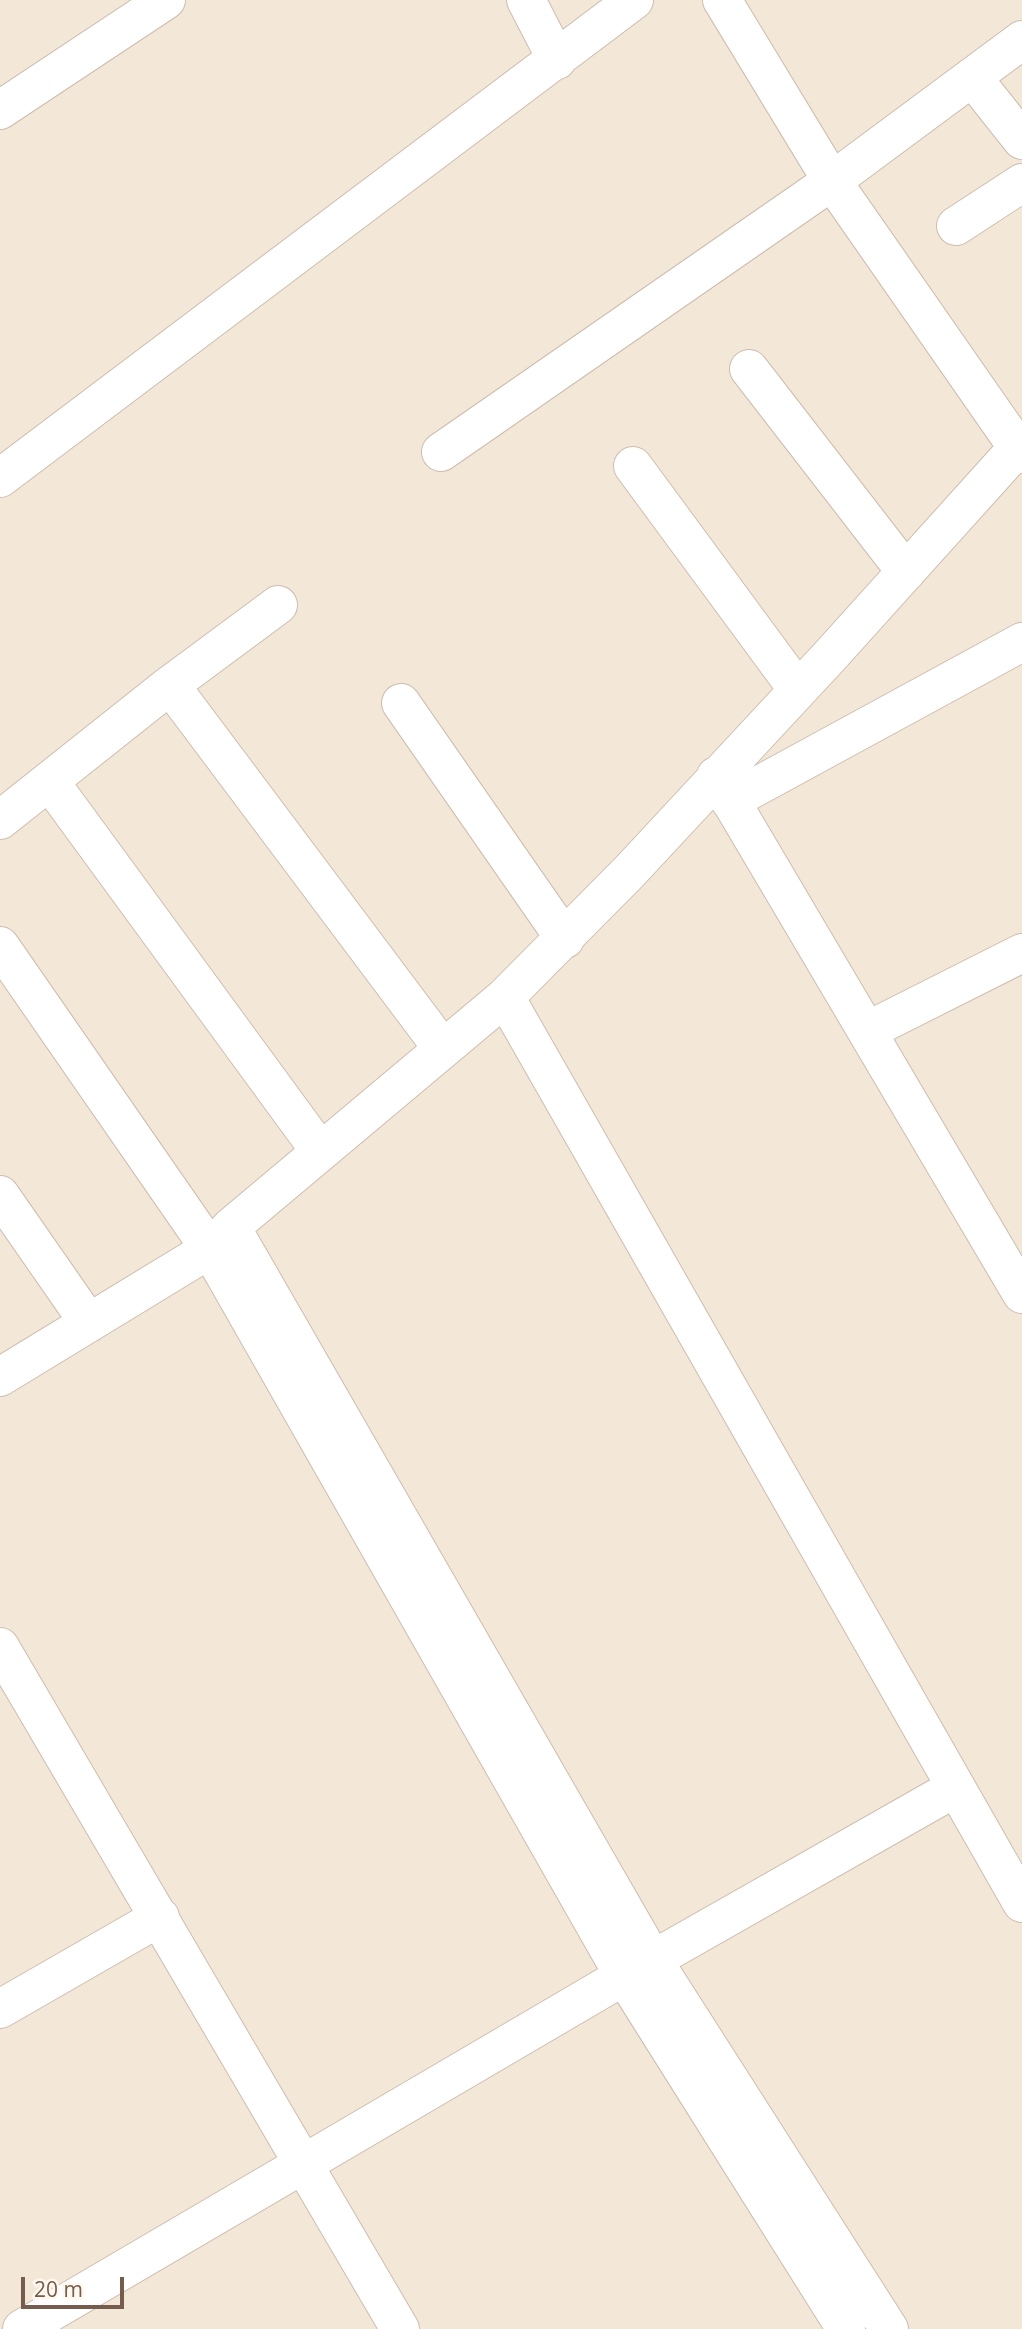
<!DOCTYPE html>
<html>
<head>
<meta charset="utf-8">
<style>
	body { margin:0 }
	#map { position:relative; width:1022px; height:2329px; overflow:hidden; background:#fcf4e9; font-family:"Open Sans",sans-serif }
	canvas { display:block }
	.scale { position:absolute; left:21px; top:2277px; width:103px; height:32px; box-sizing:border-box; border:4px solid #755c4d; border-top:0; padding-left:9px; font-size:21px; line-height:24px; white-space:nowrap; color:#755c4d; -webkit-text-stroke:5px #fef8ef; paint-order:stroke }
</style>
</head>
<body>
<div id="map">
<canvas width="1022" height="2329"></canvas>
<div class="scale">20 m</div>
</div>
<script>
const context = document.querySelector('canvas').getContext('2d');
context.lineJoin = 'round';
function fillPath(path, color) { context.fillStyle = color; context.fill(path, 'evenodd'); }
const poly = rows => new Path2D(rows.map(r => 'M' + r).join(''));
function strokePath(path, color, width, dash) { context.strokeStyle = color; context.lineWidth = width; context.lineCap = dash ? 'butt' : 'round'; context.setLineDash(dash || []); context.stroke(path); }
fillPath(poly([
	[0,0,1022,0,1022,2329,0,2329]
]), '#f3e7d7');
const minor = poly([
	[526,0,557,60],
	[722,0,832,181,1022,454],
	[972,77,1022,140],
	[0,110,166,0],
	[956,226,1022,183],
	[749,369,906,572],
	[441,452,832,181,1022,40],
	[633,466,798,690],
	[0,478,634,0],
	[170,685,443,1049],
	[401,703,565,939],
	[716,776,1022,1294],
	[50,782,320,1151],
	[730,801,1022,642],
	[0,820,170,685,278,605],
	[0,946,210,1249,624,1976,846,2329],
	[505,997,1022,1903],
	[867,1031,1022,953],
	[0,1195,89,1323],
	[231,1227,653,1960,889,2329],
	[0,1377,210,1249,231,1227,505,997,630,871,829,657,1022,443],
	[0,1647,400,2329],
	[0,2009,160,1917],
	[22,2329,624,1976,955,1788]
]);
strokePath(minor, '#cdbdaf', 40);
strokePath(minor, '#fff', 38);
</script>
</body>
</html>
